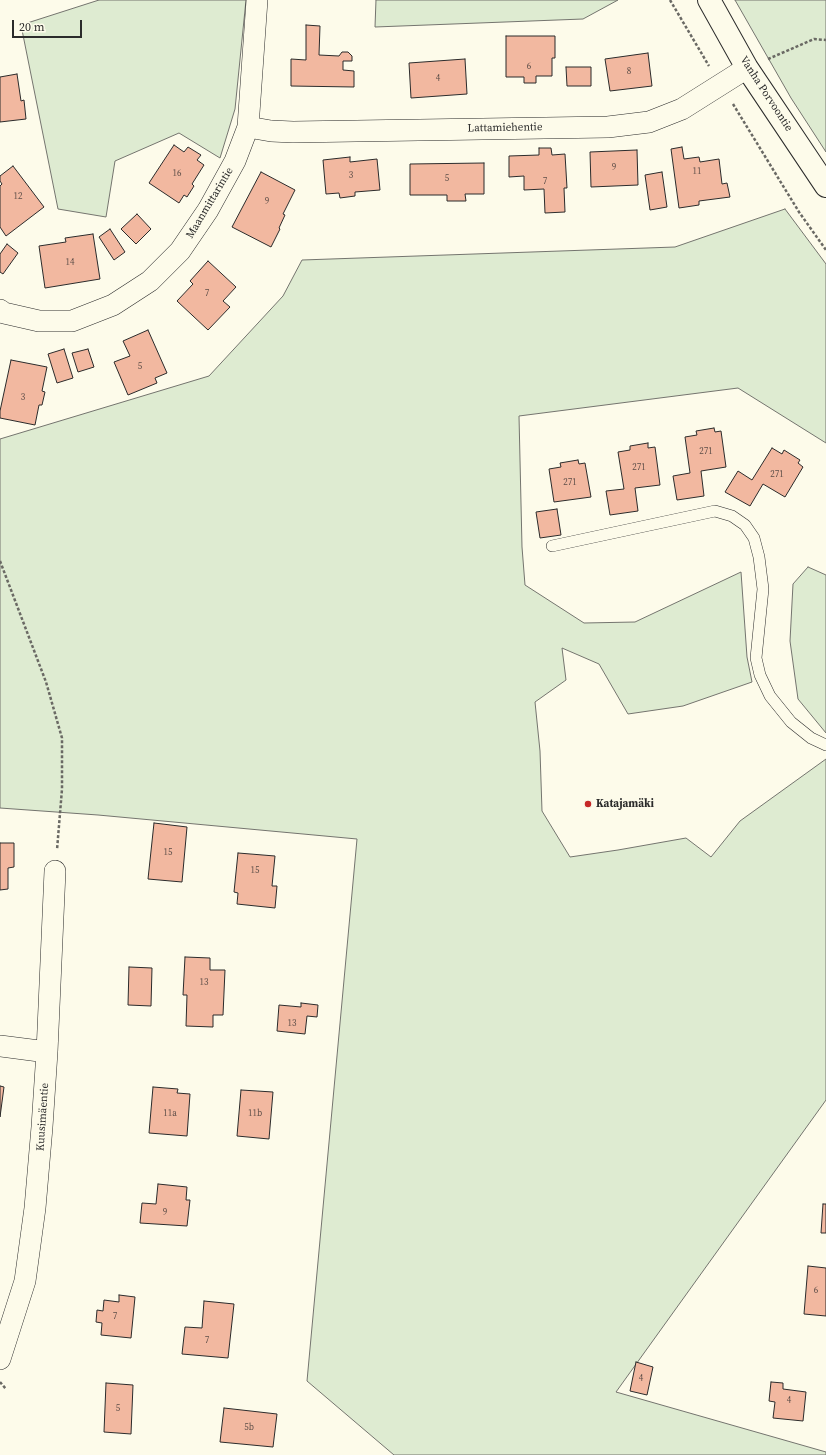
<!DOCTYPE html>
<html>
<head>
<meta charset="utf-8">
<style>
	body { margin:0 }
	#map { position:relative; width:826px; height:1455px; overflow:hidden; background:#fdfbea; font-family:"Source Serif 4",serif }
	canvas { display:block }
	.scale { position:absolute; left:12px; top:20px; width:70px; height:18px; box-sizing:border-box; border:2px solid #2b2b2b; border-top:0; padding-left:5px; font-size:12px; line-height:14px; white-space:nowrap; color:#2b2b2b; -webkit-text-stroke:3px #fdfbea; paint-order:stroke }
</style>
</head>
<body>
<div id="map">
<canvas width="826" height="1455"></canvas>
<div class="scale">20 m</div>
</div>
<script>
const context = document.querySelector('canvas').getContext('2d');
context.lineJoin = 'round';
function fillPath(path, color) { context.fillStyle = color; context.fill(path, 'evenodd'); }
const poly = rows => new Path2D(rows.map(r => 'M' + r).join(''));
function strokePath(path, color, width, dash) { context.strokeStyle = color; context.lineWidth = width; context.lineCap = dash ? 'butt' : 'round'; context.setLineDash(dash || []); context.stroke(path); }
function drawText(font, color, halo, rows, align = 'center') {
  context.font = font + ' "Source Serif 4",serif'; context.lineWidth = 3; context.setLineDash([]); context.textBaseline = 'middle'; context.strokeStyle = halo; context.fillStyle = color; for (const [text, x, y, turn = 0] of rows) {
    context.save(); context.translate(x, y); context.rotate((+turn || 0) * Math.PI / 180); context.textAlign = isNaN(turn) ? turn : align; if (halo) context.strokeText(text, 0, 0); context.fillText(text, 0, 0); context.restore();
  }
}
const green = poly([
	[99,0,246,0,235,109,220,158,179,133,115,161,106,217,58,209,21,25,99,0],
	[376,0,618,0,583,19,375,27,376,0],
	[735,0,826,0,826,152,791,98,735,0],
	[785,209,826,264,826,443,738,388,519,416,522,547,525,585,584,623,635,622,741,572,747,657,752,682,683,706,628,714,599,664,562,648,566,680,535,702,540,751,542,811,570,857,618,850,686,838,711,857,740,821,826,759,826,1100,616,1392,826,1452,826,1455,394,1455,307,1381,357,839,98,815,0,808,0,439,209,376,283,296,302,260,675,247,785,209],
	[808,567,826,575,826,733,798,699,790,641,793,584,808,567]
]);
fillPath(green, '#deebd1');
strokePath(green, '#74746e', 1);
const building = poly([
	[306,25,320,26,319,55,339,56,342,52,348,52,352,56,352,61,343,61,343,70,354,71,354,87,291,86,291,59,306,60,306,25],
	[506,36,555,36,555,58,552,58,552,76,536,76,536,83,524,83,524,77,506,77,506,36],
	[648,53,652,86,610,91,605,59,648,53],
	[465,59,467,94,411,98,409,63,465,59],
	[566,67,591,67,591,86,567,86,566,67],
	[17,74,21,101,24,100,26,119,0,122,0,77,17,74],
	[174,145,184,152,188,147,201,155,197,160,204,165,192,184,194,186,187,197,184,195,179,203,149,183,174,145],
	[682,147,684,159,699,157,700,162,719,159,722,184,727,183,730,197,699,201,699,205,679,208,671,149,682,147],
	[539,148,551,148,552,155,565,154,567,188,564,188,565,212,545,213,544,189,524,190,524,176,509,177,509,156,539,155,539,148],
	[637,150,638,185,591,187,590,152,637,150],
	[350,157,350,162,377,159,380,190,355,192,355,196,340,198,339,193,326,194,323,160,350,157],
	[484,163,484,194,465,194,466,201,447,201,447,195,410,195,410,164,484,163],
	[13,166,44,207,6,236,0,227,0,186,2,184,0,181,0,176,13,166],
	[261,172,295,190,283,214,285,215,279,228,280,229,271,247,232,227,261,172],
	[662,172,667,207,650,210,645,175,662,172],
	[137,214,151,229,136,244,121,229,137,214],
	[110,229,125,252,114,260,99,237,110,229],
	[93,234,100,279,45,288,39,246,66,242,65,238,93,234],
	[7,244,18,253,3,274,0,272,0,254,7,244],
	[208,261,236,287,223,301,230,307,208,330,177,301,193,284,190,281,208,261],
	[148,330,167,373,155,378,157,383,128,395,114,362,130,356,123,341,148,330],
	[64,349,73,378,57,383,48,354,64,349],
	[88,349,94,367,78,372,72,353,88,349],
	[11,360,47,367,42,391,45,392,42,405,39,405,35,425,0,418,0,411,11,360],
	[714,428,715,432,721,431,726,467,701,471,704,496,677,500,673,476,690,473,685,437,697,435,696,431,714,428],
	[648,443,648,448,655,447,660,485,635,488,638,511,610,515,606,491,624,489,618,452,630,450,630,446,648,443],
	[772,448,782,454,784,450,800,460,798,463,803,467,785,497,763,484,750,506,725,492,738,471,752,480,772,448],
	[578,460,579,464,585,463,591,497,554,502,549,469,561,467,560,463,578,460],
	[557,509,561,535,540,538,536,512,557,509],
	[154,823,187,827,182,882,148,879,154,823],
	[0,843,14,843,14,867,8,868,8,889,0,890,0,843],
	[238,853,275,856,272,886,277,886,275,908,237,904,238,893,234,892,238,853],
	[185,957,210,958,210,970,225,970,223,1015,213,1015,213,1027,186,1026,187,995,183,995,185,957],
	[129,967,152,968,151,1006,128,1005,129,967],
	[301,1003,318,1005,317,1017,307,1016,305,1034,277,1031,279,1005,301,1007,301,1003],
	[0,1086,4,1087,0,1117,0,1086],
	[153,1087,178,1089,177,1093,190,1094,187,1136,149,1133,153,1087],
	[241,1090,273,1092,269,1139,237,1136,241,1090],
	[158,1184,187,1187,186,1200,190,1200,187,1226,140,1223,142,1203,156,1204,158,1184],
	[823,1204,826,1204,826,1233,821,1233,823,1204],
	[808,1266,826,1268,826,1316,804,1314,808,1266],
	[119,1295,135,1297,131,1338,101,1335,102,1323,96,1322,97,1310,103,1311,104,1300,119,1302,119,1295],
	[204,1301,234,1304,228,1358,182,1354,185,1327,202,1328,204,1301],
	[636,1362,653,1367,647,1395,630,1391,636,1362],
	[771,1382,783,1383,783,1389,806,1392,803,1421,773,1418,775,1402,769,1401,771,1382],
	[106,1383,133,1385,131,1434,104,1432,106,1383],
	[224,1408,277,1414,273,1447,220,1442,224,1408]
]);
fillPath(building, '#f2b8a0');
strokePath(building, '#2b2b2b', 1);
const service = poly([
	[552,546,715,511,732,516,745,525,754,538,759,557,763,589,756,658,760,675,770,696,791,722,811,738,826,745]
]);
const minor = poly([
	[248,127,271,131,293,132,608,127,649,122,682,109,747,68],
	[0,310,4,313,39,321,72,321,113,305,150,281,180,251,208,210,235,161,248,127,257,0],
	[0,1046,47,1052],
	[0,1359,25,1281,35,1208,42,1127,47,1052,55,871]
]);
const tertiary = poly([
	[709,0,747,68,826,186]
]);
strokePath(service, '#2b2b2b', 12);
strokePath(minor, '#2b2b2b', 22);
strokePath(tertiary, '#2b2b2b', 24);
strokePath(poly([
	[670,0,709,66],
	[768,59,814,39,826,40],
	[733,104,799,212,826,250],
	[0,561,46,682,62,738,62,789,57,850],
	[0,1382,6,1389]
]), '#6a6964', 2.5, [3, 2]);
strokePath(service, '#fdfbea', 11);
strokePath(minor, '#fdfbea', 21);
strokePath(tertiary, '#fdfbea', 22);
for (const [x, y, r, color] of [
	[588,804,4,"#c62828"]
]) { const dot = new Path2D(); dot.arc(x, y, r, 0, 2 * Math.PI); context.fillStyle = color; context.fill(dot); strokePath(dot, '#fdfbea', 1.5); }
drawText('9px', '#5d4e48', null, [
	["6",529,67],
	["8",629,72],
	["4",438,79],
	["9",614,168],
	["11",697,172],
	["16",177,174],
	["3",351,176],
	["5",447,179],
	["7",545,182],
	["12",18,197],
	["9",267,202],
	["14",70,263],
	["7",207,294],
	["5",140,367],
	["3",23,398],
	["271",706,452],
	["271",639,468],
	["271",777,475],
	["271",570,483],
	["15",168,853],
	["15",255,871],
	["13",204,983],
	["13",292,1024],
	["11a",170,1114],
	["11b",255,1114],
	["9",165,1213],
	["6",816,1291],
	["7",115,1317],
	["7",207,1341],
	["4",641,1379],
	["4",789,1401],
	["5",118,1409],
	["5b",249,1428]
]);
drawText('11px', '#2b2b2b', '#fdfbea', [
	["Vanha Porvoontie",766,94,57],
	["Lattamiehentie",505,128,-1],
	["Maanmittarintie",210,203,-59],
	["Kuusimäentie",43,1117,-86]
]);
drawText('bold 11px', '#2b2b2b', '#fdfbea', [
	["Katajamäki",596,804]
], 'left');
</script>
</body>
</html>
